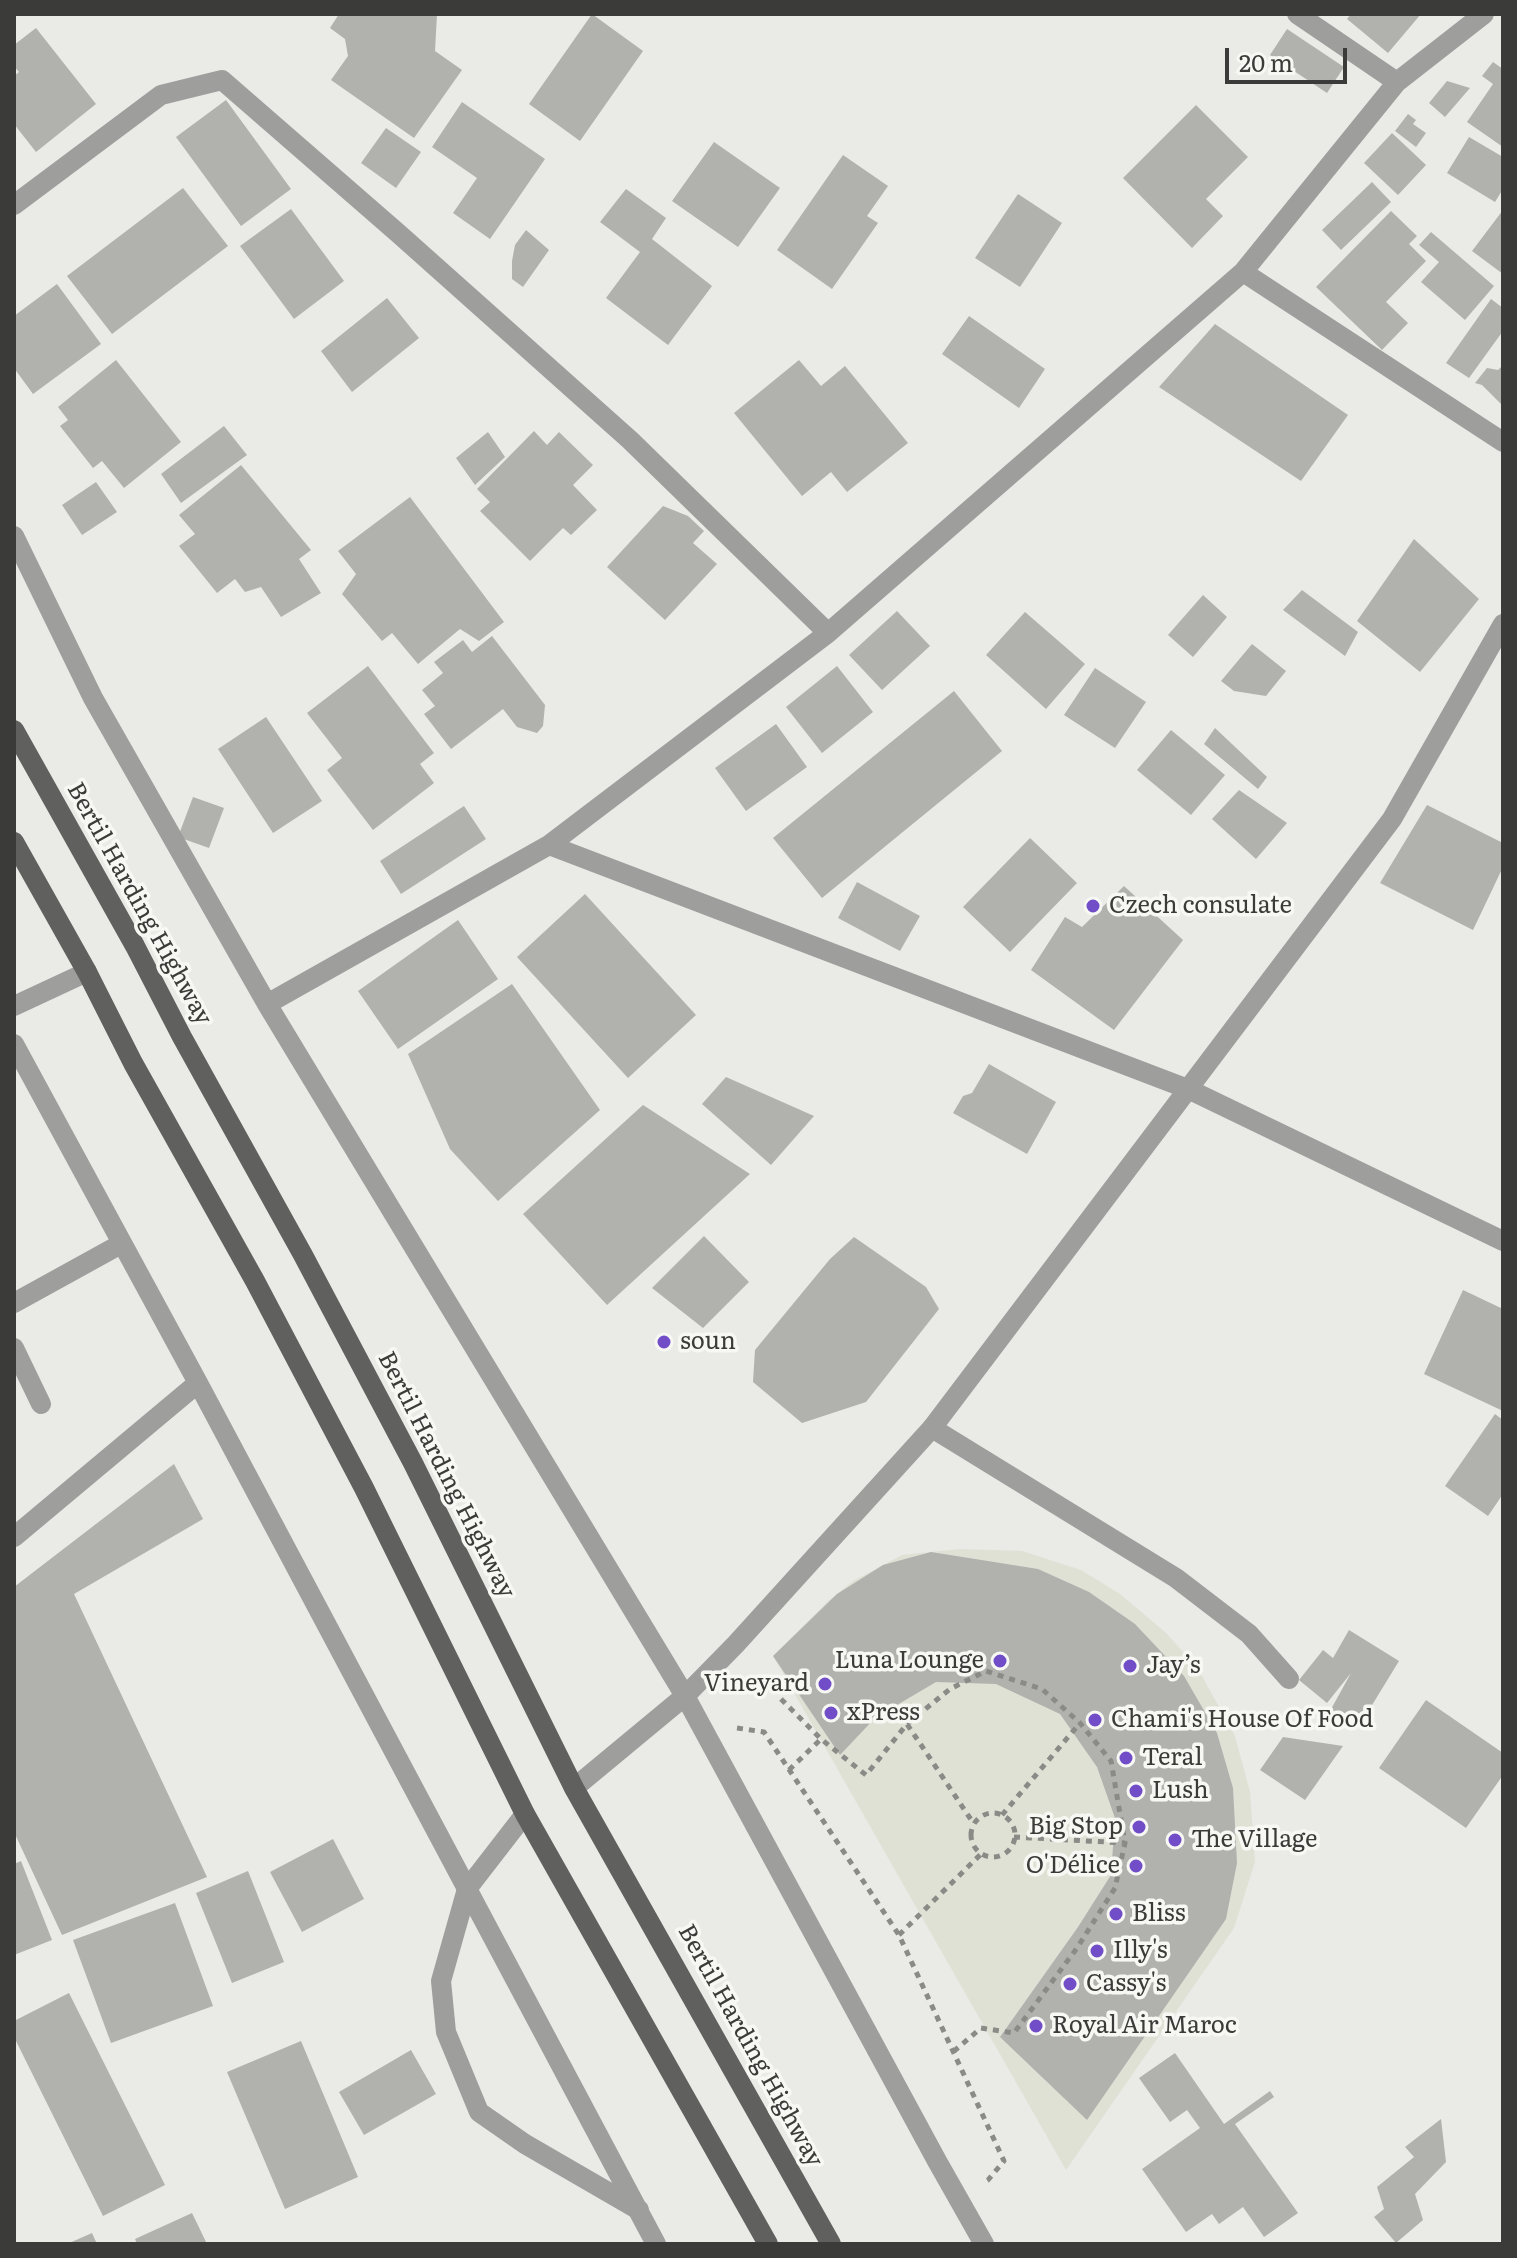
<!DOCTYPE html>
<html>
<head>
<meta charset="utf-8">
<style>
	body { margin:0 }
	#map { position:relative; width:1517px; height:2258px; overflow:hidden; background:#eaeae6; font-family:Literata,serif }
	canvas { display:block }
	.frame { position:absolute; inset:0; border:16px solid #3b3b39; pointer-events:none }
	.scale { position:absolute; left:1225px; top:48px; width:122px; height:36px; box-sizing:border-box; border:4px solid #3b3b39; border-top:0; padding-left:10px; font-size:24px; line-height:28px; white-space:nowrap; color:#3b3b39; -webkit-text-stroke:6px #f7f8f4; paint-order:stroke }
</style>
</head>
<body>
<div id="map">
<canvas width="1517" height="2258"></canvas>
<div class="frame"></div>
<div class="scale">20 m</div>
</div>
<script>
const context = document.querySelector('canvas').getContext('2d');
context.lineJoin = 'round';
function fillPath(path, color) { context.fillStyle = color; context.fill(path, 'evenodd'); }
const poly = rows => new Path2D(rows.map(r => 'M' + r).join(''));
function strokePath(path, color, width, dash) { context.strokeStyle = color; context.lineWidth = width; context.lineCap = dash ? 'butt' : 'round'; context.setLineDash(dash || []); context.stroke(path); }
function drawText(font, color, halo, rows, align = 'center') {
  context.font = font + ' Literata,serif'; context.lineWidth = 7; context.setLineDash([]); context.textBaseline = 'middle'; context.strokeStyle = halo; context.fillStyle = color; for (const [text, x, y, turn = 0] of rows) {
    context.save(); context.translate(x, y); context.rotate((+turn || 0) * Math.PI / 180); context.textAlign = isNaN(turn) ? turn : align; if (halo) context.strokeText(text, 0, 0); context.fillText(text, 0, 0); context.restore();
  }
}
fillPath(poly([
	[960,1549,1022,1551,1081,1570,1120,1594,1166,1633,1197,1667,1235,1736,1250,1792,1255,1862,1234,1928,1066,2170,773,1656,827,1602,853,1581,902,1555]
]), '#dfe1d5');
fillPath(poly([
	[339,14,437,14,435,51,462,70,414,138,331,80,348,56,345,39,330,28],
	[592,14,643,51,580,141,529,104],
	[1351,14,1421,14,1388,53,1347,19],
	[36,28,96,104,36,152,14,124,14,76,19,72,14,66,14,45],
	[1287,29,1344,67,1327,93,1270,55],
	[1493,62,1503,69,1503,147,1467,122,1493,84,1482,76],
	[1447,81,1470,88,1445,117,1429,103],
	[226,100,291,189,241,226,176,137],
	[462,102,545,159,490,239,453,213,477,178,432,147],
	[1196,105,1248,157,1206,199,1223,216,1192,248,1123,178],
	[1408,114,1416,120,1413,124,1426,133,1416,147,1395,131],
	[386,128,421,152,396,188,361,163],
	[1392,133,1426,165,1398,195,1364,163],
	[1469,137,1503,157,1503,189,1495,202,1447,173],
	[714,142,780,188,738,247,672,201],
	[843,155,888,186,867,216,878,223,832,289,777,250],
	[1372,182,1391,202,1341,250,1322,230],
	[183,188,228,246,112,334,67,276],
	[626,189,666,218,652,239,712,286,668,345,606,298,640,252,600,222],
	[1018,194,1062,223,1020,287,975,258],
	[291,209,344,281,294,319,240,246],
	[1503,210,1503,274,1472,251],
	[1391,211,1417,236,1409,244,1426,261,1386,302,1408,323,1382,350,1316,287],
	[526,230,549,250,523,287,512,279,512,261,515,245],
	[1431,232,1494,286,1465,320,1421,282,1439,262,1419,245],
	[57,284,101,344,33,394,14,368,14,316],
	[387,298,419,338,352,392,321,351],
	[1491,299,1503,308,1503,331,1469,378,1446,363],
	[969,316,1045,369,1019,408,942,354],
	[1215,324,1348,415,1301,481,1159,387],
	[116,360,181,442,124,488,102,461,93,468,60,426,68,420,58,407],
	[799,360,821,386,845,366,908,443,847,492,831,472,802,496,734,413],
	[1503,365,1503,406,1482,385,1475,383,1487,368,1498,370],
	[224,426,247,455,181,503,161,474],
	[534,431,547,445,559,432,593,465,573,485,597,510,571,535,563,528,530,561,480,511,490,502,477,489],
	[488,432,505,457,475,485,456,458],
	[241,465,311,550,299,559,321,593,281,617,261,587,245,592,235,579,217,593,179,546,195,534,179,515],
	[96,482,117,512,82,535,62,505],
	[410,497,504,622,479,641,460,629,418,664,392,633,382,641,342,594,356,574,338,551],
	[663,506,688,516,704,531,693,543,717,564,665,620,607,567],
	[1414,539,1479,599,1420,672,1357,621],
	[1302,590,1358,632,1345,656,1283,610],
	[1203,595,1227,617,1193,657,1168,635],
	[897,611,930,646,882,690,849,655],
	[1025,612,1085,664,1046,709,986,655],
	[492,636,545,705,543,726,537,733,517,727,503,709,451,749,424,714,435,706,422,690,443,673,434,662,463,640,472,652],
	[1252,644,1286,671,1266,696,1234,691,1221,681],
	[368,666,434,753,420,764,434,783,373,830,327,770,342,758,307,713],
	[837,666,873,712,822,753,786,707],
	[1095,668,1146,702,1115,748,1064,715],
	[954,691,1002,751,822,898,773,838],
	[266,717,322,801,273,833,218,749],
	[776,724,807,767,746,811,715,768],
	[1215,728,1267,777,1258,789,1204,744],
	[1171,730,1225,775,1191,815,1137,770],
	[1239,790,1287,823,1256,859,1212,819],
	[193,797,224,808,209,848,178,837],
	[1427,805,1503,843,1503,867,1473,930,1380,883],
	[464,806,486,839,401,894,380,861],
	[1030,838,1077,883,1010,952,963,907],
	[857,882,920,916,900,951,838,918],
	[1124,886,1183,940,1114,1030,1031,970,1065,917,1082,927],
	[585,894,696,1015,628,1078,517,957],
	[458,920,498,979,398,1049,358,991],
	[512,984,600,1110,498,1201,450,1149,408,1054],
	[989,1064,1056,1102,1027,1154,953,1113,963,1096,972,1093],
	[726,1077,814,1116,771,1165,702,1104],
	[643,1105,750,1174,607,1305,523,1214],
	[704,1236,749,1282,703,1328,652,1288],
	[854,1237,926,1287,939,1309,866,1402,802,1423,753,1382,755,1350,830,1259],
	[1463,1290,1503,1309,1503,1411,1424,1374],
	[1495,1414,1503,1420,1503,1494,1488,1516,1445,1486],
	[174,1464,203,1519,74,1594,207,1877,62,1935,14,1832,14,1587],
	[931,1552,1038,1569,1089,1592,1135,1624,1184,1676,1217,1733,1233,1788,1237,1863,1226,1919,1087,2120,1000,2037,1078,1927,1111,1875,1115,1818,1097,1767,1060,1714,996,1684,936,1682,875,1718,840,1755,773,1656,837,1594,883,1565],
	[1349,1630,1399,1661,1358,1728,1330,1711,1351,1673,1327,1703,1299,1680,1323,1650,1333,1658],
	[1426,1700,1503,1753,1503,1775,1466,1828,1379,1768],
	[1283,1737,1343,1746,1305,1800,1260,1770],
	[333,1839,364,1899,302,1932,270,1872],
	[21,1861,52,1940,14,1955,14,1864],
	[248,1871,284,1962,232,1983,196,1893],
	[175,1903,213,2006,111,2043,73,1940],
	[69,1993,165,2185,103,2216,14,2037,14,2021],
	[301,2041,358,2177,285,2209,227,2072],
	[411,2050,436,2094,364,2135,339,2092],
	[1175,2053,1224,2124,1270,2091,1274,2097,1235,2124,1298,2213,1264,2237,1243,2207,1219,2224,1212,2214,1186,2232,1142,2169,1200,2128,1187,2110,1170,2122,1139,2078],
	[1441,2119,1446,2162,1415,2194,1423,2220,1396,2243,1374,2217,1384,2209,1377,2187,1414,2157,1405,2147],
	[192,2213,207,2244,137,2244,135,2239],
	[92,2233,97,2244,67,2244]
]), '#b1b1ae');
strokePath(poly([
	[781,1699,821,1739,866,1775,907,1724,974,1824],
	[907,1724,950,1689,986,1671,1042,1689,1080,1723,1111,1761,1125,1843,1115,1888,1077,1948,1014,2033,981,2028,953,2052],
	[737,1728,764,1732,899,1935,1004,2161,988,2180,983,2183],
	[789,1770,821,1739],
	'971 1835a22 22 0 1 1 44 0a22 22 0 1 1-44 0Z',
	[1002,1815,1080,1723],
	[1014,1837,1125,1843],
	[899,1935,981,1854]
]), '#8a8a87', 5, [6, 6]);
strokePath(poly([
	[14,1303,121,1244],
	[14,1348,41,1404],
	[932,1428,1176,1578,1249,1634,1289,1679],
	[525,1814,467,1889,441,1981,446,2032,479,2112,525,2144,639,2210]
]), '#9e9f9d', 20);
strokePath(poly([
	[1297,14,1397,82],
	[14,205,161,95,222,80,399,234,630,440,828,633],
	[1243,272,1503,442],
	[14,536,93,698,267,1004,685,1696,937,2161,984,2244],
	[549,845,1188,1089,1503,1241],
	[267,1004,549,845,828,633,1243,272,1397,82,1484,14],
	[14,1006,87,972],
	[14,1044,198,1383,656,2244],
	[14,1537,198,1383],
	[574,1788,685,1696,736,1644,932,1428,1392,819,1503,624]
]), '#9e9f9d', 20);
strokePath(poly([
	[14,730,135,946,182,1037,303,1255,413,1463,574,1788,831,2244],
	[14,842,87,972,133,1063,255,1281,364,1488,525,1814,768,2244]
]), '#60615e', 20);
for (const [x, y, r, color] of [
	[1093,906,8,"#714ec7"],
	[664,1342,8,"#714ec7"],
	[1000,1661,8,"#714ec7"],
	[1130,1666,8,"#714ec7"],
	[825,1684,8,"#714ec7"],
	[831,1713,8,"#714ec7"],
	[1095,1720,8,"#714ec7"],
	[1126,1758,8,"#714ec7"],
	[1136,1791,8,"#714ec7"],
	[1139,1827,8,"#714ec7"],
	[1175,1840,8,"#714ec7"],
	[1136,1866,8,"#714ec7"],
	[1116,1914,8,"#714ec7"],
	[1097,1951,8,"#714ec7"],
	[1070,1984,8,"#714ec7"],
	[1036,2026,8,"#714ec7"]
]) { const dot = new Path2D(); dot.arc(x, y, r, 0, 2 * Math.PI); context.fillStyle = color; context.fill(dot); strokePath(dot, '#f7f8f4', 3); }
drawText('24px', '#3b3b39', '#f7f8f4', [
	["Bertil Harding Highway",139,904,61],
	["Bertil Harding Highway",446,1475,63],
	["Bertil Harding Highway",750,2046,61]
]);
drawText('24px', '#3b3b39', '#f7f8f4', [
	["Czech consulate",1109,906],
	["soun",680,1342],
	["Luna Lounge",984,1661,"right"],
	["Jay’s",1146,1666],
	["Vineyard",809,1684,"right"],
	["xPress",847,1713],
	["Chami's House Of Food",1111,1720],
	["Teral",1142,1758],
	["Lush",1152,1791],
	["Big Stop",1123,1827,"right"],
	["The Village",1191,1840],
	["O'Délice",1120,1866,"right"],
	["Bliss",1132,1914],
	["Illy's",1113,1951],
	["Cassy's",1086,1984],
	["Royal Air Maroc",1052,2026]
], 'left');
</script>
</body>
</html>
